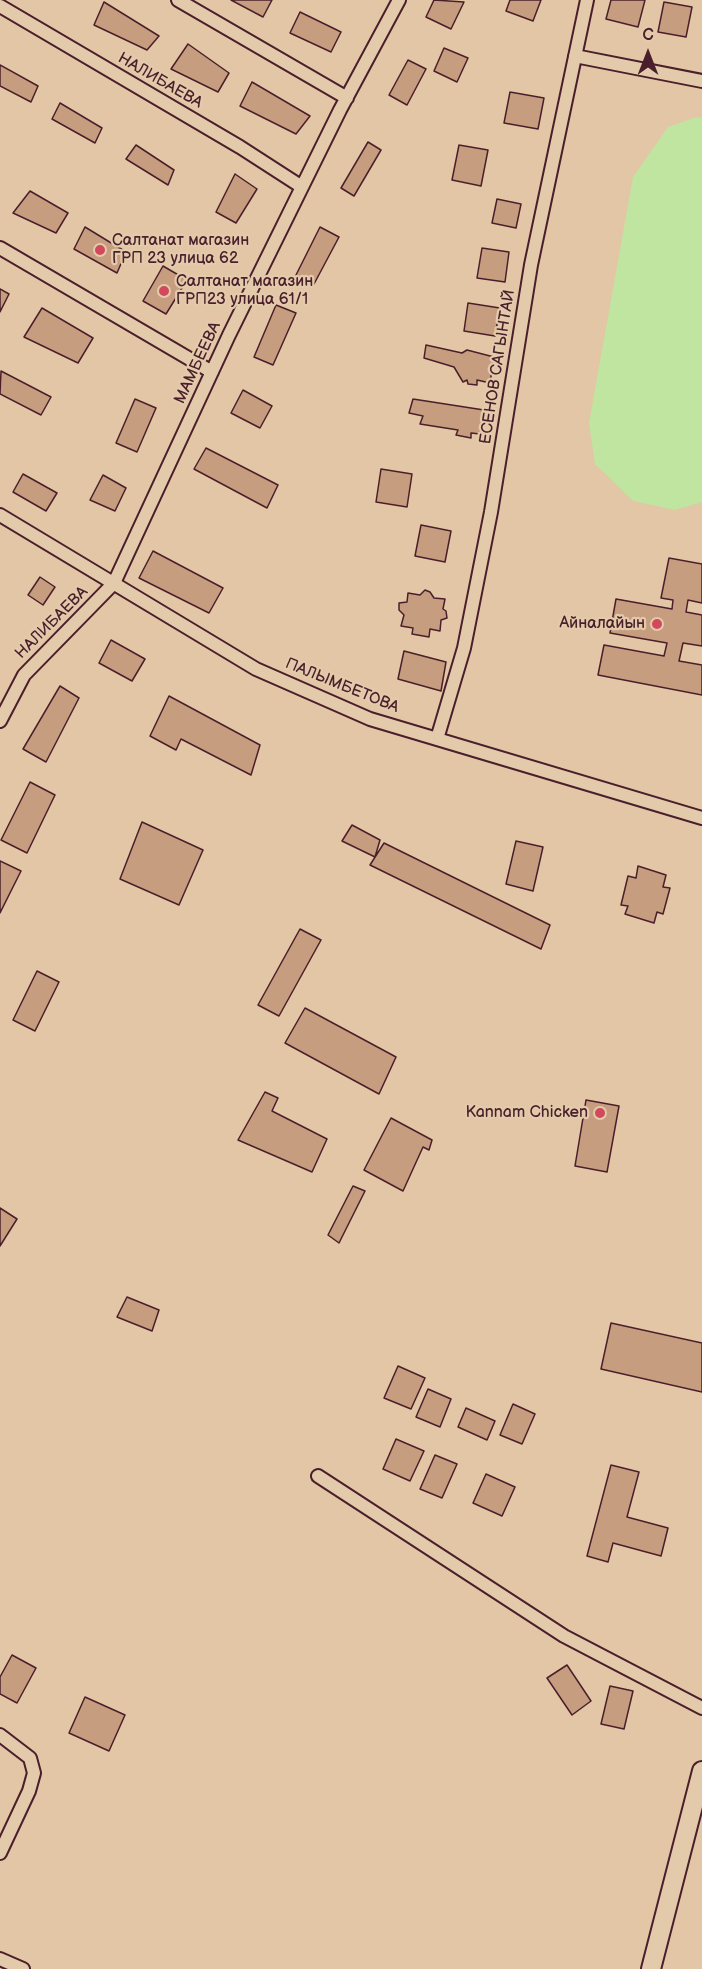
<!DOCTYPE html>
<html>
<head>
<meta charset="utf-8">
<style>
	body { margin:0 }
	#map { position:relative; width:702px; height:1969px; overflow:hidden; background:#e2c6a5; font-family:"Balsamiq Sans",sans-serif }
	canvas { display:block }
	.north { position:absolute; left:618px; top:24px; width:60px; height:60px; -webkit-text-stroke:4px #e3caab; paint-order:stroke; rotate:0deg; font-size:16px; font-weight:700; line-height:24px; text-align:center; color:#4a1f2b }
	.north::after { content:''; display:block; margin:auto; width:21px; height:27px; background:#4a1f2b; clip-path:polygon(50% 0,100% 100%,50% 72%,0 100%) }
</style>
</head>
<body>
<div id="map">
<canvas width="702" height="1969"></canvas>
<div class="north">С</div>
</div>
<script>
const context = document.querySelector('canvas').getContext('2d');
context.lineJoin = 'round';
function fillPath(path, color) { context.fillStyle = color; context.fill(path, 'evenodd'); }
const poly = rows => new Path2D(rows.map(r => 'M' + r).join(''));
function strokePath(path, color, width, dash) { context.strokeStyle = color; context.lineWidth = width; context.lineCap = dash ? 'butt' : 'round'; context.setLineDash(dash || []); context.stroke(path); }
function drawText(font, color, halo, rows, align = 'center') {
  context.font = font + ' "Balsamiq Sans",sans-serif'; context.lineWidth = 4.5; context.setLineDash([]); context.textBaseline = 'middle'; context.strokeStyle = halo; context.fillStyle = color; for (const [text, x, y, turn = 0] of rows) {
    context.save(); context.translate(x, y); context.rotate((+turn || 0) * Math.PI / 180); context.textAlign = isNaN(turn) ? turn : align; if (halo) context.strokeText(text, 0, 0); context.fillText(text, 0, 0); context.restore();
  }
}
fillPath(poly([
	[697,117,702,118,702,502,675,510,633,501,595,464,589,423,633,177,668,127]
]), '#bfe5a0');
const building = poly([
	[231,0,272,0,263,17,231,0],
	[434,0,464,2,451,29,426,17,434,0],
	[510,0,541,0,533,21,506,11,510,0],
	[611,0,645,0,638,27,606,19,611,0],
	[104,2,159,36,147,50,94,25,104,2],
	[664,2,692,7,686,37,658,32,664,2],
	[300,12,341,32,331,52,290,33,300,12],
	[188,44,229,73,218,92,171,69,188,44],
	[444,48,468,58,457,82,434,71,444,48],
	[408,60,426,69,407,105,389,95,408,60],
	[0,65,38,86,31,102,0,86,0,65],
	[252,82,310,116,296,134,240,106,252,82],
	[510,92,544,98,538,129,504,123,510,92],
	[60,103,102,128,95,143,52,119,60,103],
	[368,142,381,150,354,196,341,188,368,142],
	[136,145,174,170,168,185,126,159,136,145],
	[459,145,488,150,481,186,452,180,459,145],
	[235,174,257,189,236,223,216,212,235,174],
	[30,191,68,213,56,233,13,213,30,191],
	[497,199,521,204,516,228,492,223,497,199],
	[85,227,126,252,117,273,74,249,85,227],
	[320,227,339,237,314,284,296,275,320,227],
	[482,248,509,252,505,282,477,278,482,248],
	[163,266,187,280,166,314,143,301,163,266],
	[0,289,9,294,0,312,0,289],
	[468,303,500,308,495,336,464,331,468,303],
	[276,305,296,313,273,365,254,357,276,305],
	[42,308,93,338,78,363,24,337,42,308],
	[426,345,462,353,467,350,494,357,490,383,477,380,477,385,468,384,467,380,463,382,454,367,424,358,426,345],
	[1,371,51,397,41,415,0,394,1,371],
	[243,390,272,406,260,428,231,413,243,390],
	[135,399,156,408,137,452,116,443,135,399],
	[413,399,484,410,480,434,471,433,471,438,456,435,458,430,420,424,423,416,409,413,413,399],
	[206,448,278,485,267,508,194,469,206,448],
	[381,469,412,474,407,507,376,502,381,469],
	[23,474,57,493,46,511,13,492,23,474],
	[103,475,126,488,115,511,90,500,103,475],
	[421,525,451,531,445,562,415,556,421,525],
	[153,551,223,588,209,613,139,578,153,551],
	[669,558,702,564,702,603,688,600,686,612,702,615,702,646,683,643,679,661,702,665,702,695,598,675,604,645,664,656,667,643,610,633,616,599,672,609,673,600,661,598,669,558],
	[40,577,55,587,43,605,28,595,40,577],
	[425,590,430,592,434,598,445,599,443,609,446,611,447,618,441,620,440,631,430,629,429,637,412,634,413,628,401,626,404,615,399,610,399,603,407,602,408,593,420,595,425,590],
	[111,640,145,659,132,681,99,663,111,640],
	[404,651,446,662,441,691,398,679,404,651],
	[60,686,79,698,46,762,23,749,60,686],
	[169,696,260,745,251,775,181,739,176,750,150,736,169,696],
	[30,782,55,795,27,853,1,840,30,782],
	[142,822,203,850,179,905,120,879,142,822],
	[352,825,380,840,375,857,342,841,352,825],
	[516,841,543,847,533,891,506,884,516,841],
	[384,843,550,925,541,949,370,865,384,843],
	[0,861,21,871,0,913,0,861],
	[638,866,666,875,663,887,670,888,663,914,657,912,654,923,625,914,628,906,621,905,628,876,636,878,638,866],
	[300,929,321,940,279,1016,258,1005,300,929],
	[37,971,59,982,35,1031,13,1020,37,971],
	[305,1008,396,1057,379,1094,285,1043,305,1008],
	[265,1092,278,1098,272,1111,327,1139,312,1172,238,1140,265,1092],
	[586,1100,619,1106,607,1172,575,1166,586,1100],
	[391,1118,432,1140,429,1150,423,1147,403,1191,364,1170,391,1118],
	[353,1186,365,1191,339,1243,328,1235,353,1186],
	[0,1208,17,1219,0,1246,0,1208],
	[127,1297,159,1310,152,1331,117,1317,127,1297],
	[611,1323,702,1343,702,1392,601,1369,611,1323],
	[398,1366,425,1378,411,1409,384,1398,398,1366],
	[428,1389,451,1399,440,1427,416,1417,428,1389],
	[513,1404,535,1414,522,1444,500,1435,513,1404],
	[466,1408,495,1421,487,1440,458,1427,466,1408],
	[396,1439,424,1451,410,1481,383,1469,396,1439],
	[435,1455,457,1464,442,1498,420,1489,435,1455],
	[611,1465,639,1472,627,1517,668,1528,661,1556,613,1543,608,1562,587,1556,611,1465],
	[486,1474,515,1487,502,1516,473,1503,486,1474],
	[12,1655,36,1668,17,1703,0,1694,0,1677,12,1655],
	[567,1665,591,1701,572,1715,547,1678,567,1665],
	[610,1686,633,1691,624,1729,601,1724,610,1686],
	[85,1697,125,1715,109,1751,69,1733,85,1697]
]);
fillPath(building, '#c69e7f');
strokePath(building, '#4a1f2b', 1.5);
const street = poly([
	[178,0,347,98],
	[0,6,240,147,302,187],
	[575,56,702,81],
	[0,248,212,372],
	[0,515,256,669,370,719,702,818],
	[0,721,24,675,114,583,229,335,340,110,399,0],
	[437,739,464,648,491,512,531,265,587,0],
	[318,1476,564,1636,702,1708],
	[0,1735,30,1758,34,1773,29,1791,0,1853],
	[0,1959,23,1969]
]);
const secondary = poly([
	[651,1969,702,1771]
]);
strokePath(street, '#4a1f2b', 16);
strokePath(secondary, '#4a1f2b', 22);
strokePath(street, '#e3caab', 12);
strokePath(secondary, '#e3caab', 18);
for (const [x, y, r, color] of [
	[100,250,6,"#d1495b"],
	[164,291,6,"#d1495b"],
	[657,624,6,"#d1495b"],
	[600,1113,6,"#d1495b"]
]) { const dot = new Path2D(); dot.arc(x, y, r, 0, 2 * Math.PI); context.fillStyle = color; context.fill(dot); strokePath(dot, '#e3caab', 2); }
drawText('16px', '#4a1f2b', '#e3caab', [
	["НАЛИБАЕВА",160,81,30],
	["МАМБЕЕВА",198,363,-65],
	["ЕСЕНОВ САГЫНТАЙ",498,367,-81],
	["НАЛИБАЕВА",52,623,-45],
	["ПАЛЫМБЕТОВА",342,686,22]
]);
drawText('16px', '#4a1f2b', '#e3caab', [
	["Салтанат магазин",112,241],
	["ГРП 23 улица 62",112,259],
	["Салтанат магазин",176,282],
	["ГРП23 улица 61/1",176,300],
	["Айналайын",645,624,"right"],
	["Kannam Chicken",588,1113,"right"]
], 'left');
</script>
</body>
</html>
